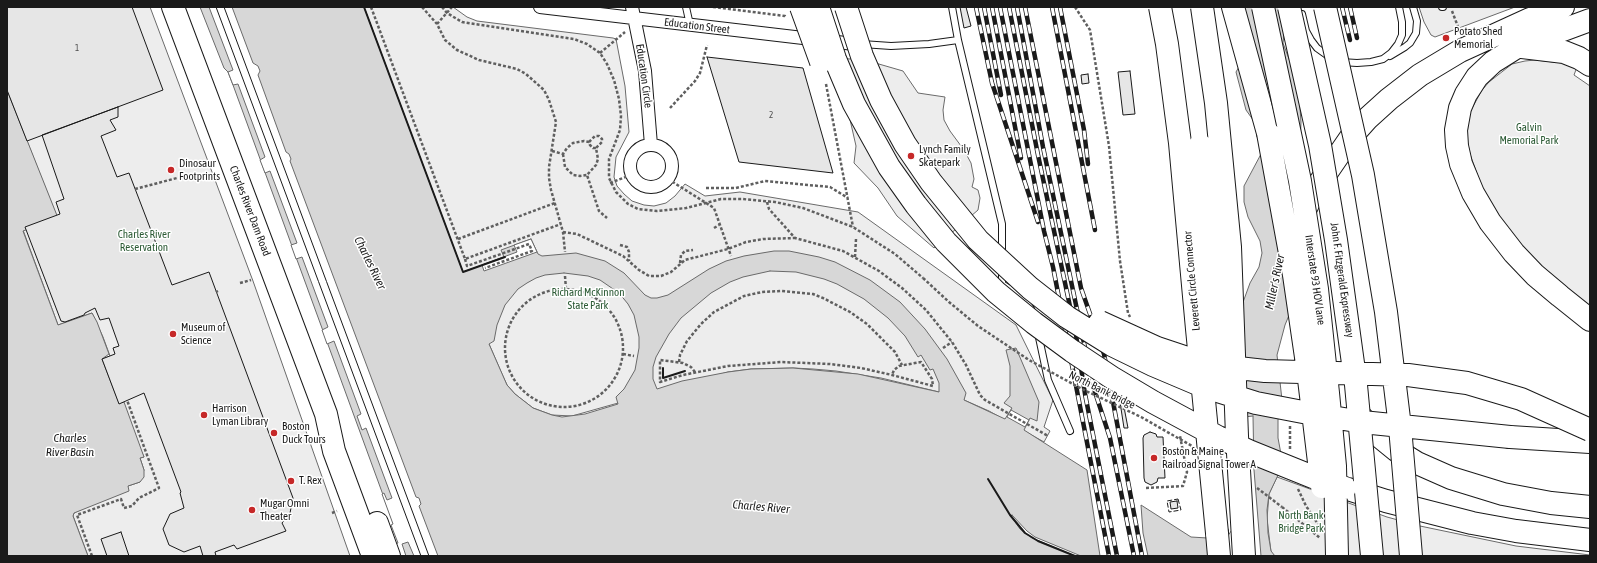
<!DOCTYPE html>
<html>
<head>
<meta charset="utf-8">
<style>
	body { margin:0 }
	#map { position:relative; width:1597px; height:563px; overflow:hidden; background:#fff; font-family:"Asap Condensed",sans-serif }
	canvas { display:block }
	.frame { position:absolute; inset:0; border:8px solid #1a1a1a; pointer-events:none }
</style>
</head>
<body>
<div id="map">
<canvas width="1597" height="563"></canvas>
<div class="frame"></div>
</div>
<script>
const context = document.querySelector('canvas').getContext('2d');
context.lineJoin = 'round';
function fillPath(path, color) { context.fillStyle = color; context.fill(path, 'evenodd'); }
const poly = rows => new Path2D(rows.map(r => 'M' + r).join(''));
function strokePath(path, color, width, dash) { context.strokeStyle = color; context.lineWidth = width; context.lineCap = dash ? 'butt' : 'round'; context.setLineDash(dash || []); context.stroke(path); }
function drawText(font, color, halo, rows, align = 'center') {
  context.font = font + ' "Asap Condensed",sans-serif'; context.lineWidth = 3; context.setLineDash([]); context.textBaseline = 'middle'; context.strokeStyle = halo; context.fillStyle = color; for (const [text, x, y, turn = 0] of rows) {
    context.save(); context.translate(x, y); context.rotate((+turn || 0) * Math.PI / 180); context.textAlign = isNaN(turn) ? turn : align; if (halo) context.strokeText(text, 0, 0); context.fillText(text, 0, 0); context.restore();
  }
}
const built = poly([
	[7,7,150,7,253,281,350,556,88,556,73,516,74,513,128,486,140,482,144,470,140,458,144,457,119,404,102,359,110,356,103,337,92,313,58,325,23,230,57,218,9,95,7,7],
	[364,7,453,7,467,17,477,21,613,38,616,39,625,86,629,132,616,157,614,177,617,186,624,194,632,201,644,205,654,206,666,203,675,196,685,184,705,196,740,192,858,212,1016,325,1053,400,1044,427,1050,431,1044,442,989,411,964,400,939,392,881,378,836,371,813,369,793,368,751,369,728,372,572,416,552,415,533,408,515,394,507,385,502,374,489,344,364,7],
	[1419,7,1515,7,1435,37,1431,35,1424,22,1419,7],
	[836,58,865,60,903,71,918,93,945,97,943,110,944,120,950,131,964,150,971,163,974,179,972,187,978,190,980,198,978,210,934,248,897,216,878,188,854,163,856,146,836,58],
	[1535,60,1563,63,1577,67,1574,75,1590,86,1590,307,1532,258,1498,216,1481,185,1470,154,1467,140,1468,121,1471,110,1482,90,1489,82,1512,64,1525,61,1535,60],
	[1277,477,1387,517,1420,526,1516,546,1590,555,1590,556,1275,556,1271,552,1267,519,1269,494,1277,477]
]);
fillPath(built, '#ededed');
strokePath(built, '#6a6a6a', 1);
const water = poly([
	[200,7,364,7,463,272,504,257,501,250,531,239,538,254,542,256,576,253,605,261,624,273,645,295,651,298,657,298,668,295,709,269,726,261,744,256,774,251,789,251,819,257,835,262,870,280,900,302,925,329,947,359,966,393,964,400,1005,419,1012,408,1004,403,1010,396,1010,366,1006,350,1016,348,1039,402,1037,421,1030,418,1024,430,1087,470,1100,556,369,556,401,544,233,85,228,72,224,68,200,7],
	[770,271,796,272,824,279,837,284,864,299,888,318,905,336,918,357,921,355,930,370,933,369,939,383,939,392,858,374,793,368,751,369,728,372,682,381,657,389,653,379,653,367,656,357,669,334,681,318,711,293,730,282,743,277,770,271],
	[564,273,588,276,600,280,619,293,628,304,634,315,639,337,639,348,635,370,624,389,616,397,618,404,585,414,562,417,552,415,533,408,515,394,507,385,489,344,494,341,497,325,505,305,518,289,527,283,536,278,545,275,564,273],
	[1237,7,1287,7,1283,43,1292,67,1299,94,1301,122,1294,303,1285,325,1277,355,1282,400,1278,420,1278,438,1281,454,1280,471,1269,494,1267,510,1268,533,1271,551,1275,556,1148,556,1143,533,1141,505,1191,537,1224,539,1232,533,1242,305,1250,283,1259,267,1262,253,1260,241,1248,217,1244,202,1244,186,1261,154,1256,124,1246,110,1236,72,1240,65,1237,7],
	[7,90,58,218,23,231,58,325,92,313,97,322,109,354,102,359,119,403,124,402,144,457,140,458,144,470,144,477,140,482,128,486,129,491,74,513,73,516,88,556,7,556,7,90]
]);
fillPath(water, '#d7d7d7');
strokePath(water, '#6a6a6a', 1);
const pier = poly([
	[209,7,232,7,253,63,258,66,260,71,258,75,286,152,289,154,291,159,290,161,416,497,419,498,421,504,419,506,438,556,414,556,408,542,402,544,406,556,367,556,368,554,398,543,391,525,393,524,382,494,384,493,387,500,392,498,366,428,362,430,357,416,361,414,334,341,327,344,322,330,328,327,302,257,296,259,291,245,297,243,270,171,265,173,260,160,265,157,238,84,233,85,228,72,233,70,209,7],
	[531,239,537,252,484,271,482,265,517,252,514,245,531,239],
	[1011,410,1029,420,1025,427,1007,417,1011,410],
	[1253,416,1254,470,1261,556,1215,556,1233,528,1235,418,1253,416],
	[1012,515,1027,531,1035,537,1081,556,1075,556,1032,538,1020,529,1011,516,1012,515]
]);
fillPath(pier, '#fff');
strokePath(pier, '#6a6a6a', 1);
const building = poly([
	[7,7,132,7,163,90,27,141,7,90,7,7],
	[960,7,966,7,971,26,964,28,960,7],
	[707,57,803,68,833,173,739,162,707,57],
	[1130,71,1135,114,1123,115,1118,72,1130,71],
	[1088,74,1089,83,1082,84,1081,75,1088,74],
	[118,107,118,117,110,120,116,130,101,136,117,177,129,173,172,285,209,272,293,498,290,513,282,523,286,531,237,549,234,545,215,552,216,556,203,556,200,546,184,552,169,545,163,529,170,514,184,508,180,493,181,492,144,393,119,404,102,359,115,354,113,348,119,346,109,318,100,320,95,308,85,313,84,315,65,322,61,321,25,227,60,214,56,202,64,199,42,135,118,107],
	[1120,402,1123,402,1128,428,1124,428,1120,402],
	[1150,432,1156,434,1157,437,1163,437,1165,478,1158,478,1157,482,1151,485,1145,482,1144,478,1143,438,1144,435,1150,432],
	[1177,501,1178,508,1171,509,1170,502,1177,501],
	[121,532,129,556,107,556,101,539,121,532]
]);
fillPath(building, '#e6e6e6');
strokePath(building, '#1a1a1a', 1);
const lane = poly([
	[686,7,690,25],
	[952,7,958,40],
	[1442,7,1443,7],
	[1302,14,1306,31,1311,40,1317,48,1331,58],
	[862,44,891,46,929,44,958,40,1002,224,1002,255],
	[1390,56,1405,47,1410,43,1416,33,1417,21,1413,7],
	[1341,62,1357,63,1371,62,1383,59,1391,53,1398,44,1402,35,1402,22,1399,7],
	[1002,270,1002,284,1024,298,1031,309],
	[1038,333,1048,380,1070,431]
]);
const street = poly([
	[540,7,854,44],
	[632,7,645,71,651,145],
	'630 166a21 21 0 1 1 42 0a21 21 0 1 1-42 0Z'
]);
const highway = poly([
	[173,7,326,414,334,451,373,556],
	[1180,7,1193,88,1200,145],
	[1233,7,1268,133],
	[1590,20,1517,47,1493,62,1477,77,1466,94,1460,108,1456,130,1457,146,1461,164,1473,193,1490,222,1514,253,1535,275,1560,296,1590,320],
	[1522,47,1564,52,1579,58,1590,65],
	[1300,221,1314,191,1351,137,1368,118,1389,99,1420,75,1460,51,1530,19,1563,7],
	[1322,369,1348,403,1380,437,1396,450,1417,463,1451,478,1503,494,1551,503,1590,507],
	[1510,437,1590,442],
	[1348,489,1386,501,1472,523,1516,531,1590,540],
	[377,523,389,556],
	[1217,533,1219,556]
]);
strokePath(lane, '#1a1a1a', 8);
strokePath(street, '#1a1a1a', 14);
strokePath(highway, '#1a1a1a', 24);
strokePath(poly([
	[371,7,465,259,561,224],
	[422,7,437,24,445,40,457,50,479,60,517,69,526,74,544,90,549,100,556,122,549,167,549,178,551,190,563,232,565,252],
	[442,7,447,13,462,22,574,39,587,44,600,53,607,64,614,80,619,99,621,116,620,130,609,159,609,178,616,192,628,204,638,209,657,211,686,208,721,199,742,199,775,202,803,208,853,227,895,254,923,278],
	[713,7,785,16,786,17],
	[1075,7,1090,30,1109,146,1120,261,1128,313,1130,317],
	[1452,11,1460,32],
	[437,24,452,7],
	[600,53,625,32],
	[826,84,853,227],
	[670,108,695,81,700,73,707,45],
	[589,142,595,136,599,136,602,139,602,142,596,148],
	[552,151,563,154,567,148,573,143,584,141,589,142,590,145,593,148,596,148,598,159,596,165,587,175,599,211,607,218],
	[563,154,565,167,573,175,580,176,587,175],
	[668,179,714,208,731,256],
	[610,183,631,175],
	[706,188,736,188,765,181,830,187,848,198],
	[135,189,177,178],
	[767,202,769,209,795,238,843,251,879,271,902,288,926,310,952,342,966,365,980,395,985,400,1048,436],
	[714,228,719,225],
	[563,232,577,234,623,256,639,270,649,276,661,276,671,272,685,260,728,249,746,242,763,239,795,238],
	[458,239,555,203],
	[620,245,627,247,629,252,629,261],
	[855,257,856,239],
	[465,259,467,266,529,244,532,251,485,268],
	[680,263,681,255,685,251,693,250],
	[565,276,566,289],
	[240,283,251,280],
	'505 348a59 59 0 1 1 118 0a59 59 0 1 1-118 0Z',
	[216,292,218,291],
	[943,348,952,342],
	[623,354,634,356],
	[679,362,680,355,687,341,701,324,714,312,744,296,762,292,782,291,813,294,823,298,850,312,867,324,895,352,902,365],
	[695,372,691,367,683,363,660,360,660,382,683,375,728,366,781,362,830,364,861,368,892,375,933,386,932,379,921,362,899,366,894,370,892,375],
	[1290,449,1290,426],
	[1146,488,1183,486,1187,472,1180,436],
	[1298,489,1306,506,1318,524],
	[1177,502,1178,502],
	[1282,507,1320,538],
	[332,513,337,511],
	[92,556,77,515,121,499,124,508,132,506,139,498,159,488,127,400]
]), '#5f5f5f', 2.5, [3, 2]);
strokePath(lane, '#fff', 6);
strokePath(street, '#fff', 12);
strokePath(highway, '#fff', 22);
strokePath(poly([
	[216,7,421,556],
	[224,7,429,556]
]), '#1a1a1a', 1);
const rail = poly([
	[976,7,992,83,1038,222],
	[984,7,1001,95],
	[992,7,1021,158],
	[1000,7,1044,231,1053,267,1109,556],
	[1009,7,1038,155,1076,335,1085,394,1117,556],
	[1017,7,1043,147,1089,367,1095,392,1110,438,1134,556],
	[1025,7,1081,288,1104,354,1142,556],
	[1052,7,1095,230],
	[1060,7,1084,130,1088,164],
	[1342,7,1350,40],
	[1350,7,1357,38]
]);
strokePath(rail, '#1a1a1a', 4.5);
strokePath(rail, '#fff', 3, [9]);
const highwayBridge = poly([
	[801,7,821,62],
	[818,7,835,59,854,104,889,167,916,205,946,242,996,292,1034,323,1072,351,1111,377,1153,402,1218,437,1251,452,1313,477,1345,488],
	[846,7,862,56,881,100,905,144,931,182,978,240,1030,288,1067,317,1112,345,1153,365,1205,387,1256,403,1308,413,1362,422,1510,437],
	[1160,7,1167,44,1180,143,1197,329,1217,533],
	[1202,7,1216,103,1230,247,1237,436,1244,556],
	[1263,7,1300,181,1317,289,1328,393,1335,466,1337,556],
	[1289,7,1320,145,1336,240,1356,385,1372,556],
	[1325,7,1363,175,1386,312,1400,427,1411,556],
	[1268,133,1294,275,1308,371,1322,487],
	[1200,145,1210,262,1215,380],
	[1100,322,1157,348,1193,360,1220,366,1265,371,1408,375,1467,383,1521,399,1590,430]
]);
strokePath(highwayBridge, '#1a1a1a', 24, []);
strokePath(poly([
	[923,278,949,302,978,326,1029,360,1082,389,1141,417,1192,446],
	[1257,488,1282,507]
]), '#5f5f5f', 2.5, [3, 2]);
strokePath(highwayBridge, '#fff', 22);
strokePath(poly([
	[1178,499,1181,510,1169,512,1167,501,1178,499]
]), '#1a1a1a', 1, [5, 2]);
strokePath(poly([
	[364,7,463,272,505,257],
	[663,368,663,378,685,371],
	[988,479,1010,515,1025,533,1038,541,1075,556]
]), '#1a1a1a', 2);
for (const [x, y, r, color] of [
	[1446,38,4,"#c62828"],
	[911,156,4,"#c62828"],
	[171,170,4,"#c62828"],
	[173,334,4,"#c62828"],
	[204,415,4,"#c62828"],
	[274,433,4,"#c62828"],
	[1154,458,4,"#c62828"],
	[291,481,4,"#c62828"],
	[252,510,4,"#c62828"]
]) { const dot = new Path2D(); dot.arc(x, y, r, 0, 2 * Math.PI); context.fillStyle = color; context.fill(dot); strokePath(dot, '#fff', 1.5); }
drawText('9px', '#4d4d4d', null, [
	["1",77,48],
	["2",771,115]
]);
drawText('11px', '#1a1a1a', '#fff', [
	["Education Street",697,26,7],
	["Education Circle",644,76,82],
	["Charles River Dam Road",250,211,69],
	["Interstate 93 HOV lane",1315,280,82],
	["John F. Fitzgerald Expressway",1342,280,82],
	["Leverett Circle Connector",1192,281,-95],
	["North Bank Bridge",1102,390,26]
]);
drawText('11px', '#1a1a1a', '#fff', [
	["Potato Shed",1454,32],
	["Memorial",1454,45],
	["Lynch Family",919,150],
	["Skatepark",919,163],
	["Dinosaur",179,164],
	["Footprints",179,177],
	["Museum of",181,328],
	["Science",181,341],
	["Harrison",212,409],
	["Lyman Library",212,422],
	["Boston",282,427],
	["Duck Tours",282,440],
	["Boston & Maine",1162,452],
	["Railroad Signal Tower A",1162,465],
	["T. Rex",299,481],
	["Mugar Omni",260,504],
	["Theater",260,517]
], 'left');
drawText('11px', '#2b5a34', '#fff', [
	["Galvin",1529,128],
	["Memorial Park",1529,141],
	["Charles River",144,235],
	["Reservation",144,248],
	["Richard McKinnon",588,293],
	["State Park",588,306],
	["North Bank",1301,516],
	["Bridge Park",1301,529]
]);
drawText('italic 12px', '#1a1a1a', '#fff', [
	["Charles River",370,263,64],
	["Miller's River",1275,282,-78],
	["Charles",70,438],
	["River Basin",70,452],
	["Charles River",761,507,5]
]);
</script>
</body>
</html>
